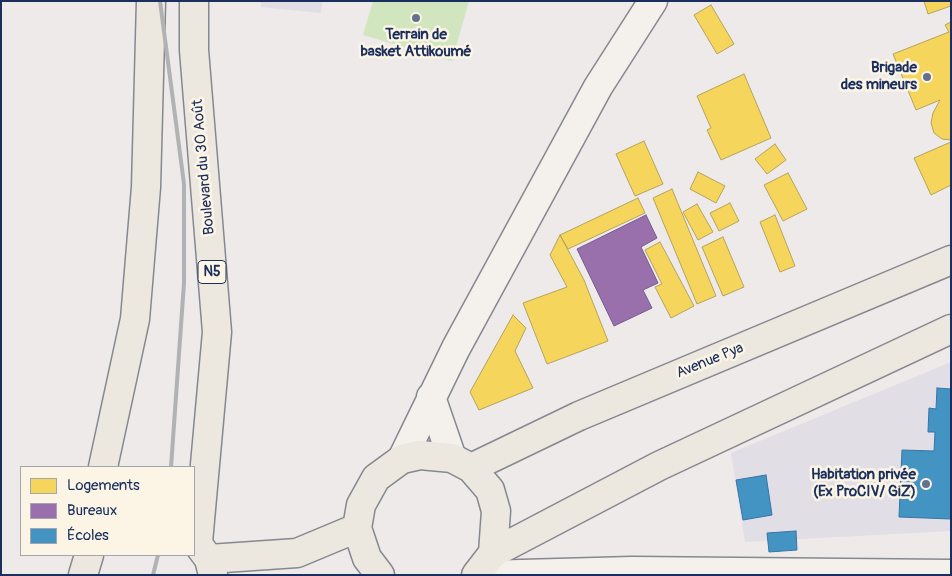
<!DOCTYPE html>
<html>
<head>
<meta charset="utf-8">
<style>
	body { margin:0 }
	#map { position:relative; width:952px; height:576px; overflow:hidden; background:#edeae9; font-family:Pangolin,sans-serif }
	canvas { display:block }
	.frame { position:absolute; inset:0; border:2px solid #1b2f5e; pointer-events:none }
	.legend { position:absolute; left:20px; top:466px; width:175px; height:90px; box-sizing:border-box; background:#fcf5e5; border:1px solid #a2a6af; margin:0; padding:6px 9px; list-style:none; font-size:15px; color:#1b2f5e }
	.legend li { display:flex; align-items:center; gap:10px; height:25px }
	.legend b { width:25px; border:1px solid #a2a6af }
</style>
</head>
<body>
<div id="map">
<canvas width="952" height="576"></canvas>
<div class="frame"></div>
<ul class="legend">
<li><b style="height:14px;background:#f6d55c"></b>Logements</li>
<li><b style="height:14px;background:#9970ab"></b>Bureaux</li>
<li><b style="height:14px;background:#4393c3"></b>Écoles</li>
</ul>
</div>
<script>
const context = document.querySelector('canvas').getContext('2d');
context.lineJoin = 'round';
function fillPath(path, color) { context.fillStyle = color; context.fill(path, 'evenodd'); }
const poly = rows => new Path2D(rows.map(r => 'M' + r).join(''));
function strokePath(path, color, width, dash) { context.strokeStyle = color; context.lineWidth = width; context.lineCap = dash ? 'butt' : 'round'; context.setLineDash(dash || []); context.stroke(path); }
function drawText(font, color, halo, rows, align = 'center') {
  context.font = font + ' Pangolin,sans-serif'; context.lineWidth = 5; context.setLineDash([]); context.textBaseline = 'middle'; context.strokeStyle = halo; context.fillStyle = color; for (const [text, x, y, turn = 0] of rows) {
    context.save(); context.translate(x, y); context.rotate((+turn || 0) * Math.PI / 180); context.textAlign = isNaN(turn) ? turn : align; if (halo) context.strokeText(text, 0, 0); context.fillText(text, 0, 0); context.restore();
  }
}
fillPath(poly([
	[261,1,322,1,321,13,261,7],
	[951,362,951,531,745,542,731,453]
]), '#e1dee6');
fillPath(poly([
	[373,1,469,1,452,61,363,35]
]), '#d1e5bf');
const homes = poly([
	[924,1,951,1,951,6,928,14,924,1],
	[711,5,734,44,717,54,694,15,711,5],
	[951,22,951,140,942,139,934,133,931,123,933,113,940,100,916,110,893,54,949,32,945,25,951,22],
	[744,74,771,138,721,160,707,130,711,128,697,96,744,74],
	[644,141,663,184,635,196,616,154,644,141],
	[951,142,951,185,931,195,914,158,951,142],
	[775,144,786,160,767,174,755,159,775,144],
	[698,172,725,186,716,203,690,189,698,172],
	[788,173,807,209,783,221,764,185,788,173],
	[672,189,716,296,697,304,653,198,672,189],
	[638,198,645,213,568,249,560,235,638,198],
	[730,203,739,221,719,231,710,213,730,203],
	[697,204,713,232,698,240,683,212,697,204],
	[775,215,795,266,780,272,760,222,775,215],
	[560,235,584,280,608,341,547,364,523,303,567,287,550,255,560,235],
	[723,237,744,287,723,296,702,247,723,237],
	[660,242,694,306,671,318,655,287,662,284,645,250,660,242],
	[513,315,526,328,515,351,533,388,479,410,470,392,513,315]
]);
fillPath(homes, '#f6d55c');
strokePath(homes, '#b4a35d', 1);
const offices = poly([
	[646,215,657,238,641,247,658,283,643,290,652,308,614,326,577,249,646,215]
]);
fillPath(offices, '#9970ab');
strokePath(offices, '#735c94', 1);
const schools = poly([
	[937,388,951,389,951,519,899,517,902,450,934,451,935,432,928,432,929,408,936,409,937,388],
	[766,475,772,515,743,520,736,480,766,475],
	[796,531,797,550,769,552,767,533,796,531]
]);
fillPath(schools, '#4393c3');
strokePath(schools, '#3775a5', 1);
const minor = poly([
	[431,397,452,458],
	[402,459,456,348,598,87,653,1],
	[485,575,632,571,951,574]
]);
const major = poly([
	[471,468,579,416,951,260],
	[493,553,659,466,951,329],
	[209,559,297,553,357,528],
	[380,575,367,558,357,528,361,505,376,478,402,459,420,455,452,458,471,468,490,490,496,511,493,553,476,575]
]);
const highway = poly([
	[194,1,194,50,217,332,198,542],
	[103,467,135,319,146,187,151,1],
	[194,539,209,559,213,575],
	[83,575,89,555]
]);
strokePath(minor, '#868890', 31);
strokePath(major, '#868890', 31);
strokePath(highway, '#868890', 31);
strokePath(minor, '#f4f1ec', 28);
strokePath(major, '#ece7df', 28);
strokePath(highway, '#ece7df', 28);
strokePath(poly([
	[160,1,184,184,184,283,171,467],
	[153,575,158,555]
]), '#b1b2b4', 4);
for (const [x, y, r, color] of [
	[416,18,5,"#64708f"],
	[927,77,5,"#64708f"],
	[926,484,5,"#64708f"]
]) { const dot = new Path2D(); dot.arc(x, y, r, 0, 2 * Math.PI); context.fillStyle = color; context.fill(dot); strokePath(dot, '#fcf5e5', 2); }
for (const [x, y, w] of [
	[212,272,28]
]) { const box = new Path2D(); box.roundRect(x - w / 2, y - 11.5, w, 23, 4); context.fillStyle = '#fcf5e5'; context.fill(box); strokePath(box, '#1b2f5e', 1); }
drawText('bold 14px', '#1b2f5e', null, [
	["N5",212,272]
]);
drawText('bold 15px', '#1b2f5e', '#fcf5e5', [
	["Terrain de",416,35,"center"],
	["basket Attikoumé",416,52,"center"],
	["Brigade",917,68],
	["des mineurs",917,85],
	["Habitation privée",916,475],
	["(Ex ProCIV/ GiZ)",916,492]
], 'right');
drawText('15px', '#1b2f5e', '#fcf5e5', [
	["Boulevard du 30 Août",204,167,-95],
	["Avenue Pya",710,361,-22]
]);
</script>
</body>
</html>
